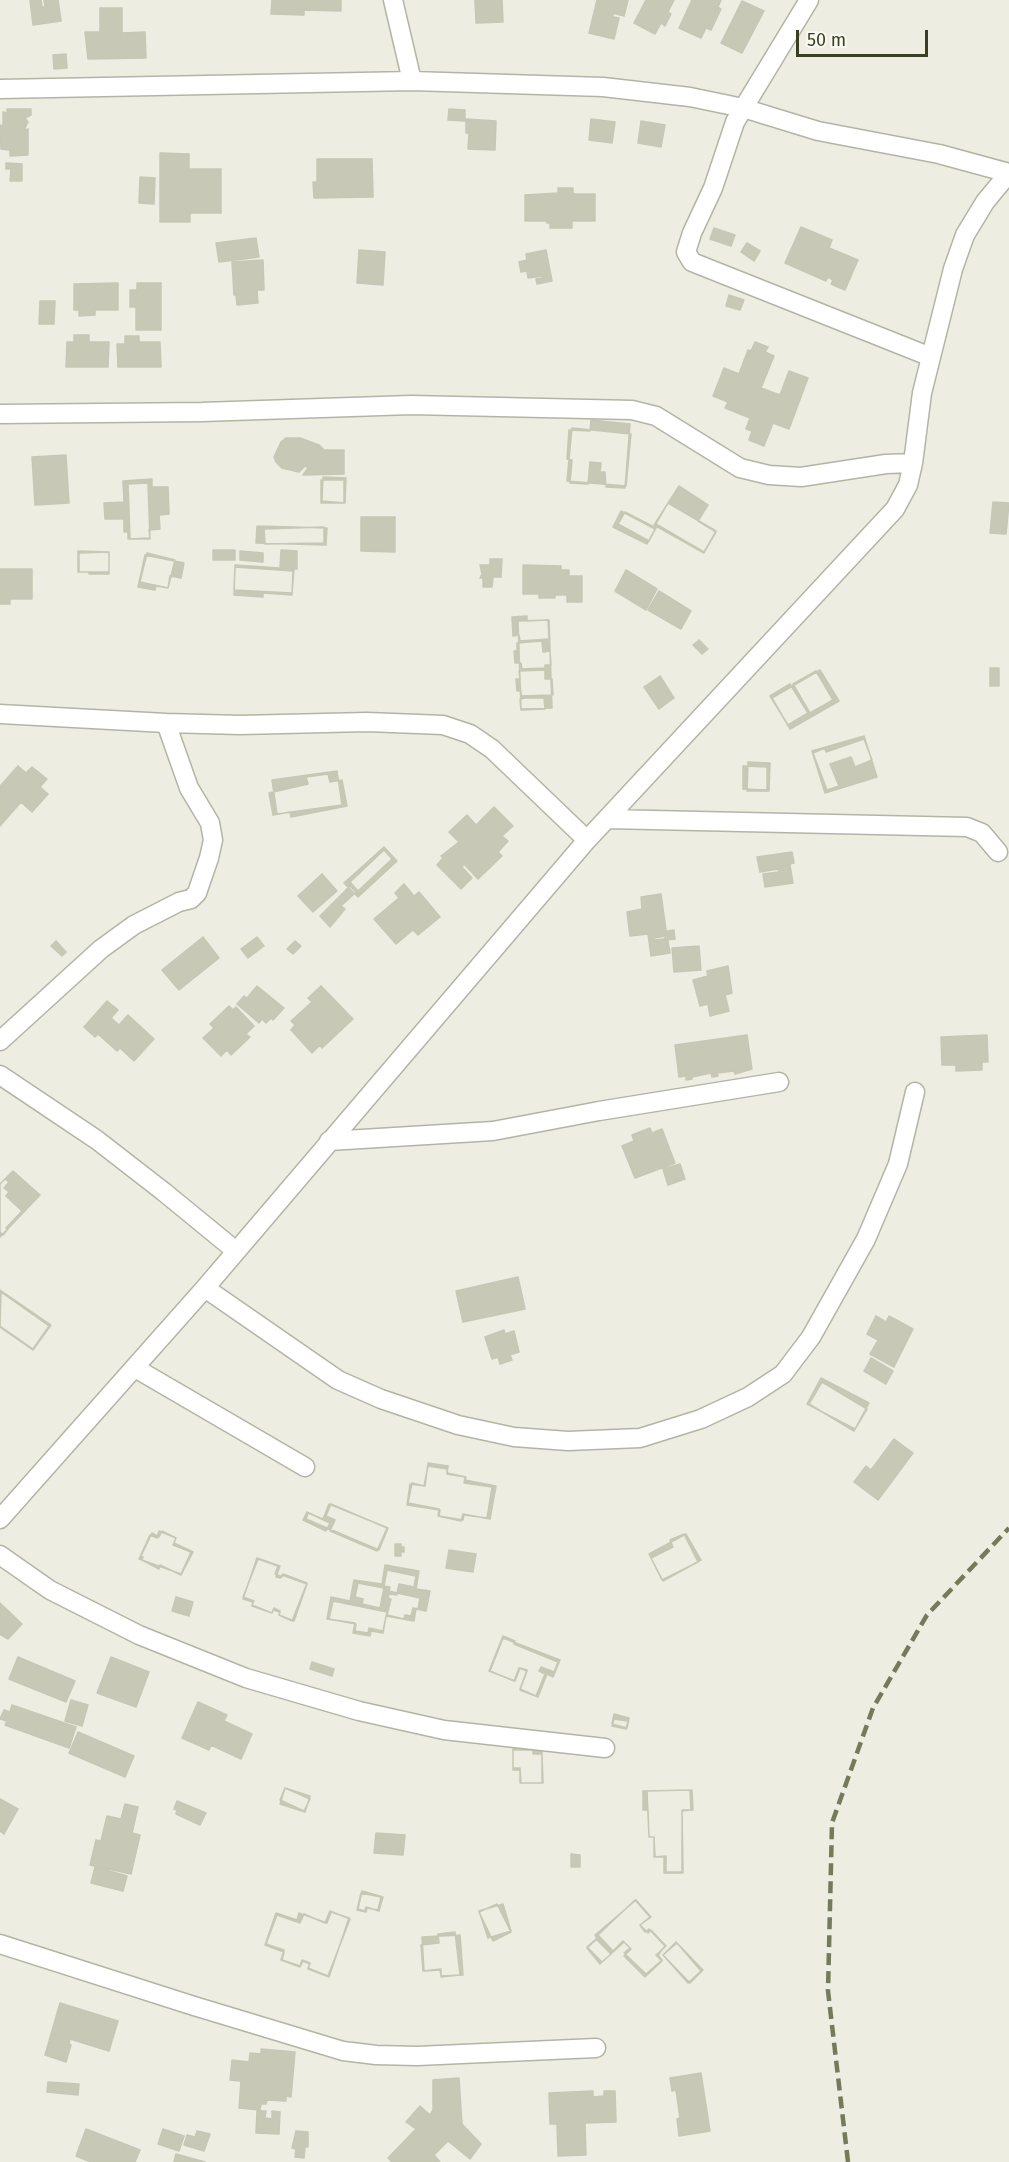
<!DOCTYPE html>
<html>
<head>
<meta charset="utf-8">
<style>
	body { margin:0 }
	#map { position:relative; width:1009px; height:2162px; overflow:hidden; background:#edede2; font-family:"Fira Sans",sans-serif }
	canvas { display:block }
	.scale { position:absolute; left:796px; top:30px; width:132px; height:27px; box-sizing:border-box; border:3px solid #393f21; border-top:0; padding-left:8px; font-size:18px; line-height:21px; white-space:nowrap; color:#393f21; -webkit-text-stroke:4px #f9f9f3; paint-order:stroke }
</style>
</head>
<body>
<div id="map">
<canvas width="1009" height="2162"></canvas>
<div class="scale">50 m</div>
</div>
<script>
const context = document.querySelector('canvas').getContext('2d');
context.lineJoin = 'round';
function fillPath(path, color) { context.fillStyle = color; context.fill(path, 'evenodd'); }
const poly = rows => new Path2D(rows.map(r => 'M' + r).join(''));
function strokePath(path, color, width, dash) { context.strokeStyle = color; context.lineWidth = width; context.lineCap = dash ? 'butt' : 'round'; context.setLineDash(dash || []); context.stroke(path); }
const building = poly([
	[30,0,41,0,42,7,45,7,44,0,58,0,61,21,33,25,30,0],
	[272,0,341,0,341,11,304,10,304,15,271,14,272,0],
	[475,0,502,0,503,22,476,23,475,0],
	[597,0,628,0,624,16,613,13,613,17,619,18,614,39,589,33,597,0],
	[646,0,674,0,668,12,671,14,665,26,661,23,655,34,634,23,646,0],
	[692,0,721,0,718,7,721,9,711,30,706,28,701,38,679,28,692,0],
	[742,1,764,11,742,53,721,43,742,1],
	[100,8,122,8,122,33,145,32,146,58,88,59,85,32,100,32,100,8],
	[66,54,67,68,54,69,53,55,66,54],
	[7,109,31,109,31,115,25,118,28,122,24,130,28,129,28,155,10,156,10,150,1,149,0,125,3,126,3,112,7,113,7,109],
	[449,109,465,110,465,121,448,120,449,109],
	[466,119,496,121,495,150,468,149,469,133,466,133,466,119],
	[591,119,615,122,612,143,589,140,591,119],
	[641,121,665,125,661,147,638,143,641,121],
	[160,153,189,154,189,169,221,169,221,213,190,213,190,222,160,222,160,153],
	[317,159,372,159,373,197,314,198,313,182,317,182,317,159],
	[6,163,22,164,22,181,10,181,11,169,6,169,6,163],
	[140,177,155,178,154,204,139,203,140,177],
	[558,188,573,188,573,194,595,194,595,221,572,221,572,228,550,228,550,223,547,223,547,221,525,221,525,195,558,193,558,188],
	[801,227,832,240,829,248,858,260,845,290,831,284,833,280,828,277,826,281,785,263,801,227],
	[714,228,735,235,731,246,710,239,714,228],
	[256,238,259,257,219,262,216,243,256,238],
	[747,243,760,251,754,261,741,252,747,243],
	[359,250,385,252,383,285,357,283,359,250],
	[546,250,552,281,537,284,536,279,543,278,543,276,528,278,527,271,521,272,519,262,527,260,526,254,546,250],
	[263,260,264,290,257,290,258,303,237,305,236,295,234,295,232,262,263,260],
	[118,283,118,310,95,310,95,315,79,316,79,310,74,310,74,284,118,283],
	[137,283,161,283,161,330,136,330,136,307,130,307,130,290,137,290,137,283],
	[729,295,744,300,740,310,726,306,729,295],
	[40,301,55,301,54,324,39,324,40,301],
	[74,335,89,335,89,342,109,342,108,367,66,367,67,342,74,342,74,335],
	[125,336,139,336,139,342,160,342,161,367,118,367,117,344,125,344,125,336],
	[755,342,768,347,765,352,774,356,761,388,780,395,789,371,808,378,789,429,773,423,764,446,749,440,752,431,746,429,750,418,725,408,728,402,713,396,724,368,739,374,748,350,751,351,755,342],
	[591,420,630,424,625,488,606,487,605,472,600,472,601,463,590,462,588,484,570,483,572,460,567,459,569,430,590,431,591,420],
	[572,428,631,434,626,486,567,481,572,428],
	[286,438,300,438,319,445,324,450,344,450,344,474,303,475,308,468,305,466,299,472,282,468,276,462,274,457,281,442,286,438],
	[66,455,69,503,35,505,32,457,66,455],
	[323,477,346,478,345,503,322,501,323,477],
	[152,479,152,487,168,487,169,514,159,515,160,529,149,530,150,538,128,539,128,532,124,532,124,519,105,519,104,503,124,502,123,481,152,479],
	[321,480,344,480,344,503,321,503,321,480],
	[148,483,150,539,130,539,128,484,148,483],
	[679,486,708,505,698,521,716,532,704,553,654,525,679,486],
	[993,502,1009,503,1006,534,990,533,993,502],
	[668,503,716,531,704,552,656,524,668,503],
	[621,511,655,529,647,544,613,527,621,511],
	[625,512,656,528,649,541,618,524,625,512],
	[361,517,395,517,395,552,361,551,361,517],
	[257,526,327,528,326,545,256,543,257,526],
	[324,527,324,543,265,544,264,529,324,527],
	[213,550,235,550,235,560,213,560,213,550],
	[281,550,297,551,297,569,280,568,281,550],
	[78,551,109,552,109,572,78,572,78,551],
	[240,551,263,553,263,562,240,560,240,551],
	[109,552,109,574,89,574,89,572,79,572,79,553,109,552],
	[147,553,175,560,168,588,140,582,147,553],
	[145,555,184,563,181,578,170,576,168,588,156,586,155,590,138,587,145,555],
	[490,559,502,559,501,577,493,577,492,587,483,587,483,578,480,578,482,574,480,565,490,565,490,559],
	[235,565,294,569,292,593,234,590,235,565],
	[523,565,561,566,561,570,569,570,569,576,582,576,582,602,567,602,567,595,555,595,555,598,539,598,539,594,523,594,523,565],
	[235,567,293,571,292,595,263,593,263,597,234,595,235,567],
	[0,569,32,569,32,599,10,599,10,604,0,604,0,569],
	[626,570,657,589,646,610,615,591,626,570],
	[659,591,691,611,681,629,648,610,659,591],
	[527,616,527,621,548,620,549,639,520,641,519,635,513,636,512,617,527,616],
	[549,620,552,708,521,709,518,621,549,620],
	[699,640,708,649,702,654,693,645,699,640],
	[542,641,543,652,550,651,551,665,545,665,545,668,522,669,521,663,515,663,514,651,517,651,517,643,542,641],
	[990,668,999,668,999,686,990,686,990,668],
	[545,670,545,679,552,679,553,695,521,696,521,691,517,691,516,679,520,679,519,671,545,670],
	[820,670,839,701,790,729,772,698,820,670],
	[816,671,833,700,810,713,793,684,816,671],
	[660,676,674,698,659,709,644,687,660,676],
	[790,684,808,713,788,725,770,696,790,684],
	[526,698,544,698,545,709,521,710,520,699,526,698],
	[864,736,877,777,825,793,812,751,864,736],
	[864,739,872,760,855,767,851,757,830,764,839,786,827,790,813,753,825,748,826,752,864,739],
	[748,762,770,763,769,791,747,791,748,762],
	[18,766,26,773,32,767,47,779,40,787,48,794,32,812,21,802,0,826,0,786,18,766],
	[743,766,767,767,767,790,743,789,743,766],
	[337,771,342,805,277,814,272,780,337,771],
	[328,774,330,782,342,780,347,806,291,817,290,812,273,815,269,793,308,784,306,777,328,774],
	[494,807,513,826,502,836,508,841,498,852,502,856,478,879,464,864,462,867,472,878,461,889,437,865,443,858,441,856,459,842,449,832,467,815,476,825,494,807],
	[384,847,397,861,358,897,344,883,384,847],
	[384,850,392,859,358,891,350,882,384,850],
	[792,852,794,863,782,866,790,865,793,883,765,887,763,874,779,872,778,869,760,872,757,857,792,852],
	[322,874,337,891,313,912,298,896,322,874],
	[404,884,414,896,419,892,440,917,418,935,413,930,396,944,374,919,399,898,395,893,404,884],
	[350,886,356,892,341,906,345,909,330,927,320,916,350,886],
	[661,894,666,930,662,932,674,930,675,939,665,940,665,936,654,938,655,940,664,939,664,941,668,941,670,953,651,956,648,934,630,936,627,912,642,909,641,897,661,894],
	[203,937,219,958,179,990,162,970,203,937],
	[257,937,264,946,248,958,241,949,257,937],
	[56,941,66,952,62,956,51,946,56,941],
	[295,941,301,946,293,954,287,949,295,941],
	[699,946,701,970,674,972,672,948,699,946],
	[728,966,732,993,725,995,729,1011,710,1016,708,1004,700,1006,693,980,708,976,707,971,728,966],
	[257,986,284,1008,273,1020,271,1018,266,1023,262,1019,259,1023,237,1004,244,996,247,998,257,986],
	[321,986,353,1019,322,1048,320,1045,312,1053,291,1030,295,1025,291,1021,312,1002,308,998,321,986],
	[107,1001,118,1010,111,1018,119,1025,128,1015,154,1039,134,1061,120,1048,117,1051,98,1034,95,1037,84,1027,107,1001],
	[229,1006,233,1010,236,1007,254,1026,246,1034,250,1037,231,1055,227,1050,221,1056,203,1038,214,1028,210,1024,229,1006],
	[747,1035,752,1069,735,1074,734,1071,717,1073,718,1076,712,1077,711,1073,692,1077,692,1079,686,1080,686,1076,679,1077,675,1045,747,1035],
	[987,1035,988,1062,982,1062,982,1070,956,1071,956,1065,942,1065,941,1037,987,1035],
	[650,1128,652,1133,662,1129,675,1163,635,1178,622,1146,634,1141,632,1135,650,1128],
	[680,1164,685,1179,668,1185,663,1169,680,1164],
	[13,1171,40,1195,0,1237,0,1184,13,1171],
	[5,1179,9,1182,4,1188,9,1192,6,1196,22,1211,6,1228,8,1229,3,1235,0,1232,0,1184,5,1179],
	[518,1277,525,1309,463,1322,456,1291,518,1277],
	[0,1290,51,1325,33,1350,0,1327,0,1290],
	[1,1292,49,1326,33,1349,0,1326,1,1292],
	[876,1316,886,1322,889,1316,913,1329,894,1367,870,1354,878,1340,867,1334,876,1316],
	[504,1330,505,1334,514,1331,519,1352,510,1355,512,1360,500,1364,498,1357,492,1359,485,1337,504,1330],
	[871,1358,893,1371,886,1384,864,1371,871,1358],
	[821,1378,869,1403,855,1429,807,1404,821,1378],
	[822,1382,867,1409,854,1431,809,1404,822,1382],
	[894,1439,913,1453,878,1500,854,1482,866,1466,871,1470,894,1439],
	[428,1463,448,1466,447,1474,465,1477,464,1483,492,1487,487,1518,464,1515,463,1520,439,1516,440,1510,407,1505,410,1484,425,1486,428,1463],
	[428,1466,447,1469,447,1473,466,1477,465,1480,496,1486,490,1519,463,1514,461,1521,438,1516,439,1509,408,1503,412,1483,424,1486,428,1466],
	[329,1504,388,1528,379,1550,306,1519,308,1513,323,1519,329,1504],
	[331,1504,387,1528,377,1551,330,1531,335,1520,326,1516,331,1504],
	[307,1512,330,1523,326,1531,303,1520,307,1512],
	[159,1531,176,1538,173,1545,191,1552,181,1574,139,1559,150,1535,157,1538,159,1531],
	[162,1531,176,1538,174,1543,193,1552,181,1575,160,1565,159,1569,142,1560,143,1557,141,1556,152,1533,159,1537,162,1531],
	[684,1534,698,1562,662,1580,651,1558,673,1547,670,1540,684,1534],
	[686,1534,701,1560,663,1581,649,1554,686,1534],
	[395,1544,401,1544,401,1547,404,1547,404,1552,401,1552,401,1556,395,1556,395,1544],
	[449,1550,476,1554,473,1572,446,1568,449,1550],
	[257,1558,280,1566,276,1577,280,1578,282,1575,307,1584,294,1621,279,1615,280,1612,273,1610,272,1613,252,1606,253,1602,243,1599,257,1558],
	[258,1559,278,1566,275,1574,282,1577,283,1574,307,1583,292,1621,279,1615,280,1611,274,1608,272,1613,252,1605,254,1601,243,1597,258,1559],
	[385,1565,419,1571,416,1589,430,1591,426,1611,416,1609,414,1621,386,1616,383,1633,371,1631,370,1636,353,1633,355,1623,327,1619,331,1597,350,1601,354,1580,382,1584,385,1565],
	[387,1570,416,1576,414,1587,399,1584,397,1593,389,1591,390,1587,384,1586,387,1570],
	[358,1583,384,1588,380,1608,362,1604,363,1599,355,1597,358,1583],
	[397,1593,420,1598,418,1609,413,1608,411,1616,405,1615,404,1619,387,1615,391,1599,388,1598,389,1594,397,1595,397,1593],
	[176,1597,193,1602,189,1616,172,1611,176,1597],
	[333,1601,387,1612,383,1631,369,1628,368,1633,355,1631,356,1624,329,1619,333,1601],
	[0,1603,22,1624,8,1639,0,1634,0,1603],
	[503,1636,515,1641,514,1644,558,1662,554,1672,541,1667,539,1671,545,1674,536,1696,520,1689,527,1670,520,1668,515,1681,489,1671,503,1636],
	[503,1638,560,1660,553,1677,547,1674,538,1697,520,1690,527,1671,519,1668,514,1681,490,1671,503,1638],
	[18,1657,75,1681,66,1702,9,1679,18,1657],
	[111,1657,149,1672,136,1707,97,1693,111,1657],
	[312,1662,334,1669,332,1676,310,1669,312,1662],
	[71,1700,88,1705,82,1726,65,1721,71,1700],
	[198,1702,227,1715,224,1721,252,1734,241,1759,211,1745,209,1750,182,1738,198,1702],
	[12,1705,76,1727,69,1748,5,1725,7,1721,0,1719,4,1710,10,1712,12,1705],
	[614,1714,629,1718,627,1728,612,1724,614,1714],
	[614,1719,628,1721,626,1729,612,1726,614,1719],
	[78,1732,134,1756,125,1777,69,1753,78,1732],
	[513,1748,542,1748,542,1783,520,1783,520,1770,513,1770,513,1748],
	[513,1750,533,1750,533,1754,542,1754,543,1783,521,1783,520,1768,513,1768,513,1750],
	[285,1788,310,1796,305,1812,280,1804,285,1788],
	[285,1788,310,1799,304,1811,280,1800,285,1788],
	[690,1790,691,1810,682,1811,682,1872,666,1872,666,1856,654,1857,654,1837,649,1837,647,1791,690,1790],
	[692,1790,693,1810,682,1810,683,1873,664,1873,664,1857,655,1857,654,1837,649,1837,648,1810,643,1810,643,1791,692,1790],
	[0,1799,18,1809,4,1834,0,1831,0,1799],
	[177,1801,206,1813,200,1825,176,1814,177,1810,174,1809,177,1801],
	[125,1804,138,1807,132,1833,140,1835,131,1874,90,1865,96,1840,101,1841,107,1816,121,1819,125,1804],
	[376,1833,405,1835,403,1855,374,1853,376,1833],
	[571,1854,580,1855,580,1867,571,1867,571,1854],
	[95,1867,127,1876,123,1891,91,1883,95,1867],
	[362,1891,383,1897,379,1911,366,1907,365,1911,358,1909,362,1891],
	[361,1893,381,1897,378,1910,367,1908,366,1912,357,1910,361,1893],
	[635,1900,650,1917,640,1925,648,1933,651,1930,666,1946,656,1955,662,1961,645,1977,624,1956,631,1949,623,1941,613,1951,598,1935,635,1900],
	[636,1900,651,1917,640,1925,645,1932,649,1929,665,1946,658,1955,662,1960,646,1974,624,1953,630,1948,624,1942,600,1964,587,1948,597,1939,595,1935,636,1900],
	[497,1904,511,1932,493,1941,479,1912,497,1904],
	[503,1904,511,1931,488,1938,479,1911,503,1904],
	[330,1911,350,1919,328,1976,308,1968,310,1964,303,1961,300,1967,281,1960,284,1950,266,1944,277,1915,300,1923,304,1914,325,1923,330,1911],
	[331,1912,349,1918,329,1977,308,1969,310,1963,302,1960,300,1966,282,1960,284,1952,265,1945,276,1913,297,1920,299,1913,327,1923,331,1912],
	[455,1932,460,1975,441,1977,441,1969,423,1971,421,1945,439,1943,438,1934,455,1932],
	[460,1935,463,1975,441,1976,440,1970,424,1971,422,1937,460,1935],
	[596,1939,611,1954,602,1962,587,1947,596,1939],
	[676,1942,703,1970,690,1983,663,1955,676,1942],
	[677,1943,701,1971,688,1983,663,1955,677,1943],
	[60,2003,118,2021,109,2051,70,2039,69,2044,71,2045,66,2062,45,2055,60,2003],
	[261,2049,295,2052,291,2097,286,2096,286,2101,267,2100,266,2104,261,2104,260,2110,239,2108,241,2081,230,2080,232,2060,249,2062,250,2053,261,2054,261,2049],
	[701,2073,710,2131,679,2136,677,2119,680,2118,676,2090,672,2091,670,2078,701,2073],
	[459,2078,462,2124,481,2144,470,2159,448,2141,434,2155,440,2162,392,2162,388,2158,416,2129,406,2122,420,2106,430,2115,433,2110,433,2080,459,2078],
	[48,2082,79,2084,78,2095,47,2092,48,2082],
	[593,2091,593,2097,604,2096,604,2091,615,2091,616,2122,585,2123,586,2155,558,2156,557,2124,550,2124,549,2093,593,2091],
	[257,2111,266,2111,265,2118,272,2119,272,2111,280,2112,279,2134,256,2133,257,2111],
	[86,2129,140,2150,135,2162,91,2162,76,2156,86,2129],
	[163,2129,184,2136,179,2151,158,2144,163,2129],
	[197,2131,210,2134,204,2151,184,2145,187,2135,195,2137,197,2131],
	[296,2131,308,2132,308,2147,305,2147,304,2158,295,2157,296,2149,292,2148,296,2131],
	[176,2154,205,2162,174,2162,176,2154]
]);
fillPath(building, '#c8c8b7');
strokePath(building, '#c6c7b4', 1.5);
const minor = poly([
	[393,0,412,81],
	[809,0,735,122,713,188,692,233,686,252,692,262,931,357],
	[0,89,412,81,603,87,690,97,743,108,818,131,939,154,1009,173],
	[0,414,202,412,411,405,632,410,656,416,740,468,769,475,801,477,886,464,913,463],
	[0,714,166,723,240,725,367,722,443,725,470,734,492,749,587,840],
	[607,819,967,827,982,833,998,852],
	[0,1041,101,949,134,925,179,902,191,899,197,893,209,858,213,840,210,823,189,788,166,723],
	[0,1075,97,1140,164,1192,236,1251],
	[329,1141,493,1131,599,1111,779,1082],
	[205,1288,338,1380,381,1399,458,1425,514,1437,568,1441,640,1438,701,1419,748,1397,783,1374,811,1337,866,1239,898,1164,915,1092],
	[135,1368,305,1467],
	[0,1519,205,1288,587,840,895,509,908,485,913,463,922,393,953,269,965,235,985,202,1009,173],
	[0,1555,50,1590,139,1635,246,1678,359,1711,444,1730,605,1748],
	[0,1944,194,2006,343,2051,376,2055,417,2056,596,2048]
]);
strokePath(minor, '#b3b5a4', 21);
strokePath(minor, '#fff', 18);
strokePath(poly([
	[848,2162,828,1991,832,1823,873,1708,927,1615,1009,1528]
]), '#747b5b', 4.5, [12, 6]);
</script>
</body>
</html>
